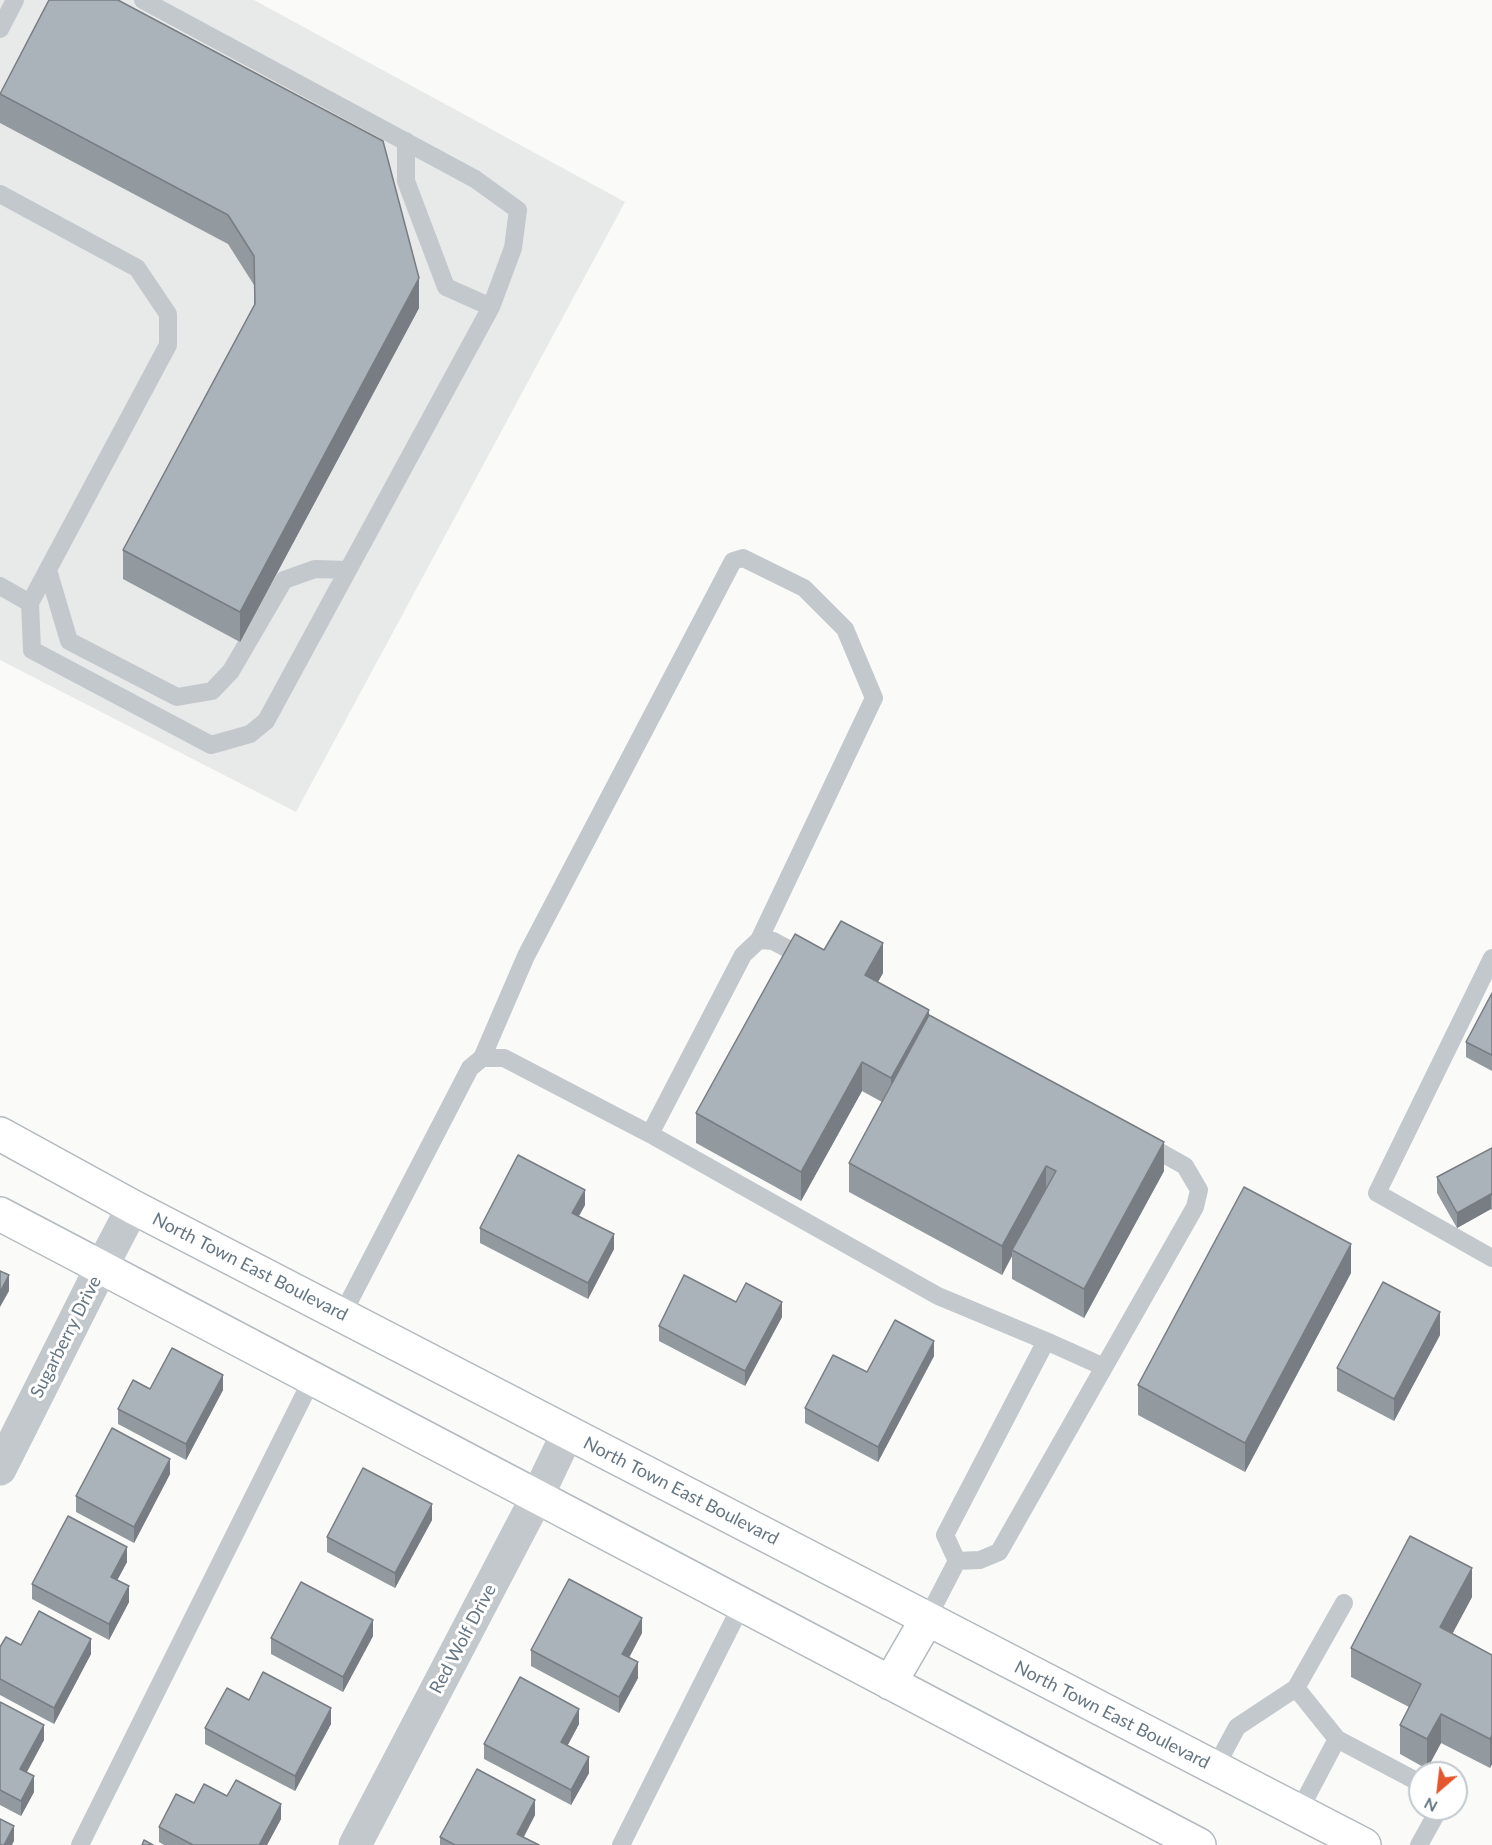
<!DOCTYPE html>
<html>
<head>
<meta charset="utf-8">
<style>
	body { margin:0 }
	#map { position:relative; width:1492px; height:1845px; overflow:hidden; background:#fafaf8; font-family:Lato,sans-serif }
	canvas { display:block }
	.north { position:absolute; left:1408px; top:1761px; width:60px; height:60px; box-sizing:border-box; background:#fff; border:2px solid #c1c8cd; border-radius:50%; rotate:208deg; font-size:16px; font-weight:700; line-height:24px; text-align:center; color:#657683 }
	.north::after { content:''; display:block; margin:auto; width:21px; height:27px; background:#e4572e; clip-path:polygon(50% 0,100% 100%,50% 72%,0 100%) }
</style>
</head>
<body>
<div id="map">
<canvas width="1492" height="1845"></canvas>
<div class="north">N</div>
</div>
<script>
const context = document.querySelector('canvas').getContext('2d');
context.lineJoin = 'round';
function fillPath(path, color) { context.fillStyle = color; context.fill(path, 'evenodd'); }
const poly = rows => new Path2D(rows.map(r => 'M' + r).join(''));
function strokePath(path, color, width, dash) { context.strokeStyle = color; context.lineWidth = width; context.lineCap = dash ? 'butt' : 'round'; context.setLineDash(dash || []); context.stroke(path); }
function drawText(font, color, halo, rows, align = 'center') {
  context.font = font + ' Lato,sans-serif'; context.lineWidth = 6; context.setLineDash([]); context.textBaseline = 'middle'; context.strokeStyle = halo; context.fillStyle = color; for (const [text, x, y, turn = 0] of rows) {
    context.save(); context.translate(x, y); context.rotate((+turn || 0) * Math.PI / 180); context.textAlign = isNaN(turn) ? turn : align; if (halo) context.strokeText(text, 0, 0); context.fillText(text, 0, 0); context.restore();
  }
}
fillPath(poly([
	[0,0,254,0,625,202,296,812,0,660]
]), '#e8e9e9');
const secondary = poly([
	[0,1134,133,1207,1364,1845],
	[0,1214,1199,1845],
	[890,1683,927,1619]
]);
strokePath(secondary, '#b3babf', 36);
strokePath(poly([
	[0,29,15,0],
	[406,141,406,181,446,287,491,307],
	[0,194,137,268,168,314,168,345,30,603,0,586],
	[48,570,69,641,177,697,212,691,231,671,284,580,315,569,348,570],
	[30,603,32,650,211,745,250,734,266,721,491,307,513,248,518,210,475,179,143,0],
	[1492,958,1377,1193,1492,1258],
	[482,1058,526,956,733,561,743,558,804,588,845,629,874,698,759,940],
	[650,1134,938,1296,1046,1341,1104,1367],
	[342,1315,470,1068,482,1058,504,1058,650,1134,743,955,759,940,773,941,809,960],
	[957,1561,945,1535,1046,1341],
	[1344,1603,1296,1688,1337,1739,1420,1783],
	[927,1619,957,1561,980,1560,999,1552,1195,1207,1199,1190,1185,1166,1144,1143],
	[1215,1768,1237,1727,1296,1688],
	[1299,1811,1337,1739],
	[80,1845,312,1379],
	[621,1845,741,1606],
	[1419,1845,1439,1809]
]), '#c3c8cc', 18);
strokePath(poly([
	[0,1469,101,1268,133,1207],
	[355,1845,537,1497,568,1432]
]), '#c3c8cc', 33);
strokePath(secondary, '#fff', 33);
fillPath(poly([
	[0,93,419,308,240,642,123,579,123,550,254,305,254,285,228,244,0,123],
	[824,950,883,973,878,982,929,1015,1164,1171,1084,1318,1012,1279,1012,1256,1002,1275,849,1192,849,1163,882,1102,862,1091,801,1201,696,1143,696,1113],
	[1492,993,1492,1071,1466,1057,1466,1042],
	[1492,1148,1492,1210,1491,1209,1457,1228,1437,1193,1437,1177],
	[585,1205,579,1216,614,1249,588,1299,480,1243,480,1228],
	[1351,1273,1245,1472,1138,1415,1138,1385],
	[736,1302,782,1317,745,1386,659,1341,659,1326],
	[1440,1335,1394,1421,1337,1391,1337,1368],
	[934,1356,878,1462,805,1423,805,1408,867,1372],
	[150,1389,223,1390,186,1460,118,1424,118,1409],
	[170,1474,134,1543,76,1512,76,1496],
	[432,1520,395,1588,327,1552,327,1537],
	[127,1562,117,1580,129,1602,109,1640,32,1599,32,1584],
	[1472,1597,1452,1634,1492,1655,1492,1764,1490,1768,1441,1743,1427,1769,1400,1754,1400,1725,1409,1707,1351,1677,1351,1648],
	[642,1633,629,1658,638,1678,619,1713,531,1666,531,1650],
	[373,1636,343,1692,271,1654,271,1638],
	[21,1645,91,1654,54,1724,0,1695,0,1647],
	[249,1700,331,1724,295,1791,205,1744,205,1728],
	[0,1702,44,1740,27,1772,34,1792,21,1816,0,1805],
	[579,1724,567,1746,589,1773,571,1805,484,1759,484,1744],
	[227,1796,281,1819,267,1845,164,1845,159,1842,159,1827,194,1803],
	[535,1815,524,1837,539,1845,440,1845,440,1837]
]), '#929a9f');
fillPath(poly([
	[419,278,419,308,240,642,240,612],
	[883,943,883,973,865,1004,865,975],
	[929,1010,929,1039,891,1107,891,1078],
	[862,1062,862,1091,801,1201,801,1172],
	[1164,1142,1164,1171,1084,1318,1084,1289],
	[1046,1166,1046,1195,1012,1250,1012,1256,1002,1275,1002,1246],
	[585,1190,585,1205,572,1228,572,1213],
	[1491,1194,1491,1209,1457,1228,1457,1213],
	[614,1234,614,1249,588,1299,588,1283],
	[1351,1244,1351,1273,1245,1472,1245,1443],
	[9,1275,9,1291,0,1307,0,1292],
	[782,1302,782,1317,745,1386,745,1371],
	[1440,1312,1440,1335,1394,1421,1394,1399],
	[934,1341,934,1356,878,1462,878,1447],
	[223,1375,223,1390,186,1460,186,1444],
	[170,1459,170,1474,134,1543,134,1527],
	[432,1504,432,1520,395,1588,395,1573],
	[127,1547,127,1562,111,1592,111,1577],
	[1472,1568,1472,1597,1440,1657,1440,1627],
	[129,1586,129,1602,109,1640,109,1624],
	[642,1618,642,1633,622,1670,622,1654],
	[373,1620,373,1636,343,1692,343,1677],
	[91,1639,91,1654,54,1724,54,1708],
	[638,1662,638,1678,619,1713,619,1697],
	[331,1708,331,1724,295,1791,295,1776],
	[579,1709,579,1724,561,1758,561,1742],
	[1441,1714,1441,1743,1427,1769,1427,1739],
	[44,1725,44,1740,20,1784,20,1769],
	[1492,1735,1492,1764,1490,1768,1490,1739],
	[589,1757,589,1773,571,1805,571,1790],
	[34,1776,34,1792,21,1816,21,1801],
	[535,1800,535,1815,519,1845,517,1834],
	[281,1804,281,1819,267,1845,259,1845],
	[14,1826,14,1841,12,1845,4,1845]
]), '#777d82');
const building = poly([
	[49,0,118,0,383,141,419,278,240,612,123,550,255,304,254,256,228,215,0,94,49,0],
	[841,921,883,943,865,975,929,1010,891,1078,862,1062,801,1172,696,1113,795,934,824,950,841,921],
	[1492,993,1492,1055,1466,1042,1492,993],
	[929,1015,1164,1142,1084,1289,1012,1250,1056,1171,1046,1166,1002,1246,849,1163,929,1015],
	[1492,1148,1492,1195,1491,1194,1457,1213,1437,1177,1492,1148],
	[518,1155,585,1190,572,1213,614,1234,588,1283,480,1228,518,1155],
	[1244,1187,1351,1244,1245,1443,1138,1385,1244,1187],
	[0,1271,9,1275,0,1292,0,1271],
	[684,1275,736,1302,746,1283,782,1302,745,1371,659,1326,684,1275],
	[1383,1282,1440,1312,1394,1399,1337,1368,1383,1282],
	[895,1320,934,1341,878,1447,805,1408,833,1355,867,1372,895,1320],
	[172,1348,223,1375,186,1444,118,1409,133,1380,150,1389,172,1348],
	[112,1428,170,1459,134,1527,76,1496,112,1428],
	[363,1468,432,1504,395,1573,327,1537,363,1468],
	[68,1516,127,1547,111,1577,129,1586,109,1624,32,1584,68,1516],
	[1410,1536,1472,1568,1440,1627,1492,1655,1492,1735,1490,1739,1441,1714,1427,1739,1400,1725,1421,1684,1351,1648,1410,1536],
	[569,1579,642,1618,622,1654,638,1662,619,1697,531,1650,569,1579],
	[301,1582,373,1620,343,1677,271,1638,301,1582],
	[39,1611,91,1639,54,1708,0,1679,0,1647,6,1637,21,1645,39,1611],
	[263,1672,331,1708,295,1776,205,1728,227,1688,249,1700,263,1672],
	[520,1677,579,1709,561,1742,589,1757,571,1790,484,1744,520,1677],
	[0,1702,44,1725,20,1769,34,1776,21,1801,0,1790,0,1702],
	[477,1769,535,1800,517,1834,539,1845,455,1845,440,1837,477,1769],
	[236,1780,281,1804,259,1845,193,1845,159,1827,176,1794,194,1803,204,1784,227,1796,236,1780],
	[0,1819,14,1826,4,1845,0,1845,0,1819],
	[144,1840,153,1845,142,1845,144,1840]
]);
fillPath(building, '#aab3b9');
strokePath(building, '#777d82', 1.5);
drawText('18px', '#657683', '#fff', [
	["North Town East Boulevard",250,1267,27],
	["Sugarberry Drive",66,1337,-63],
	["North Town East Boulevard",681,1491,27],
	["Red Wolf Drive",463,1639,-62],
	["North Town East Boulevard",1112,1715,27]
]);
</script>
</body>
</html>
